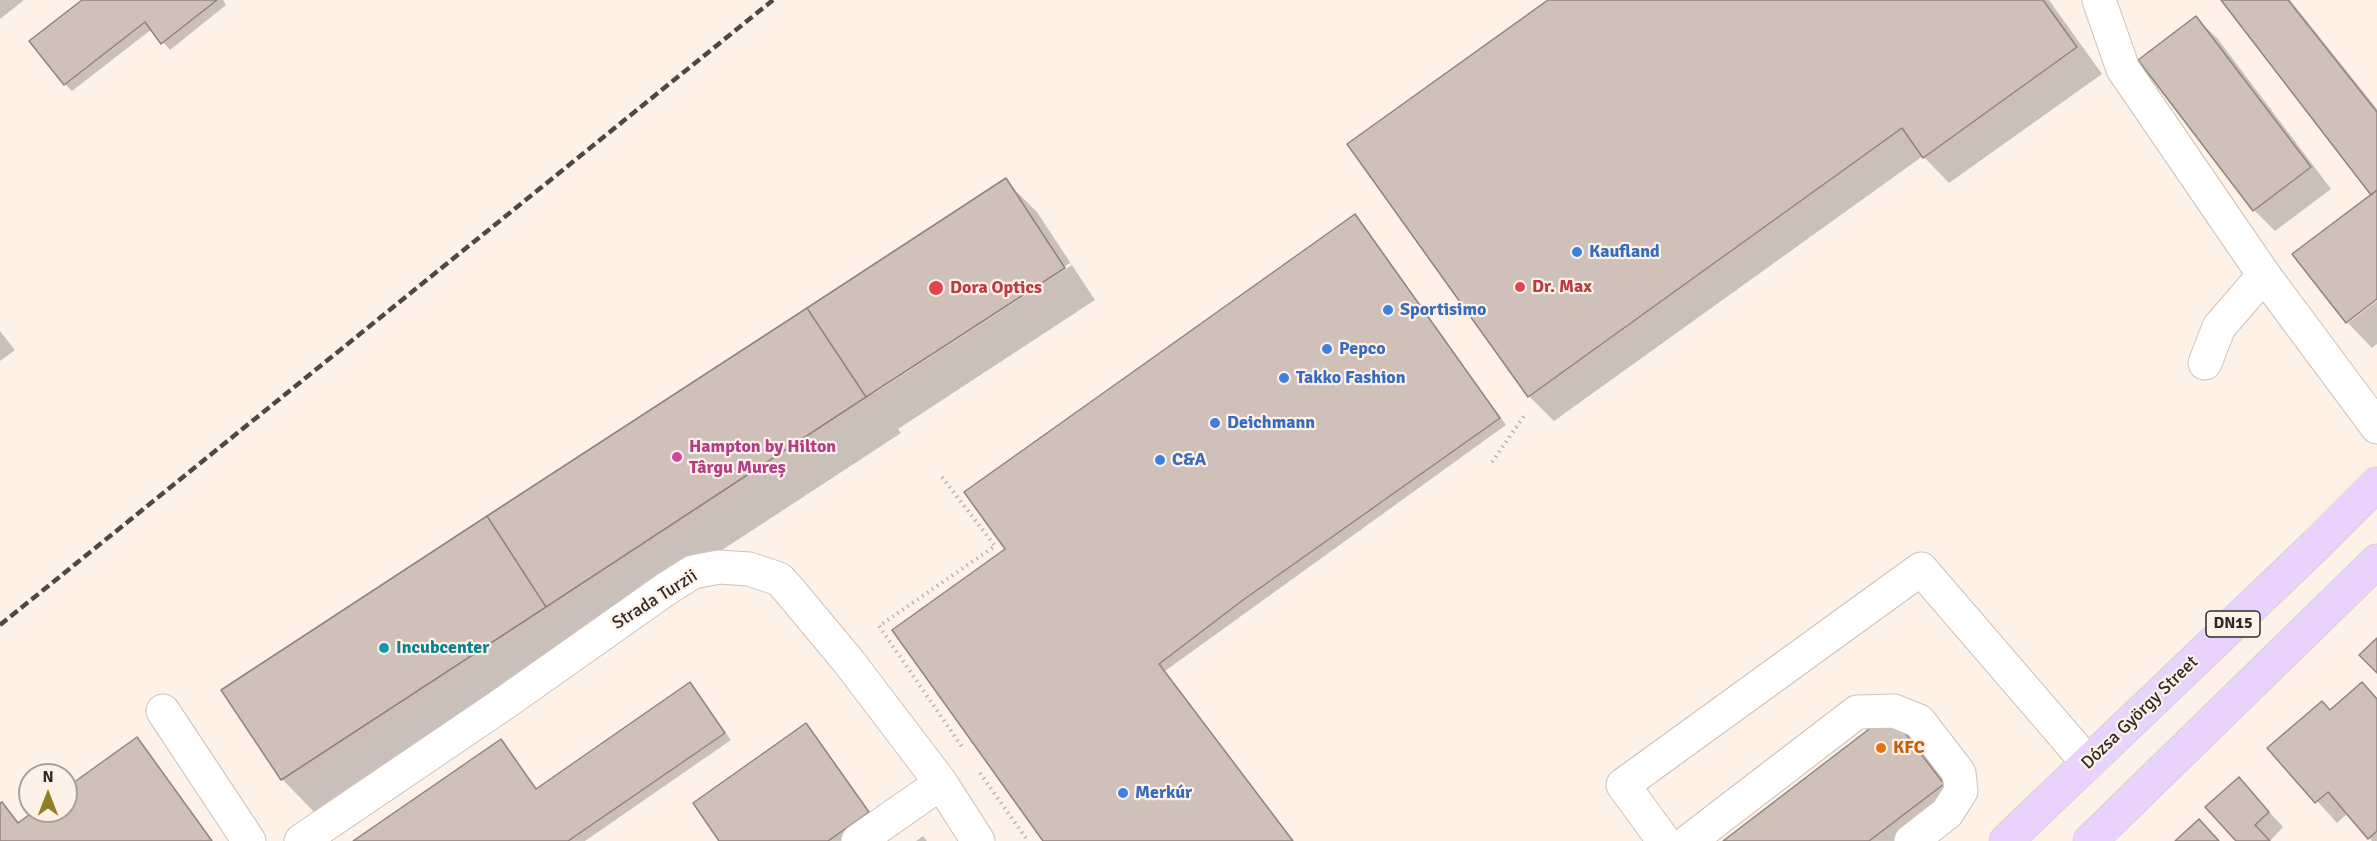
<!DOCTYPE html>
<html>
<head>
<meta charset="utf-8">
<style>
	body { margin:0 }
	#map { position:relative; width:2377px; height:841px; overflow:hidden; background:#fef1e8; font-family:Signika,sans-serif }
	canvas { display:block }
	.north { position:absolute; left:18px; top:763px; width:60px; height:60px; box-sizing:border-box; background:#fef1e8; border:2px solid #aba19b; border-radius:50%; rotate:0deg; font-size:16px; font-weight:700; line-height:24px; text-align:center; color:#2f2a27 }
	.north::after { content:''; display:block; margin:auto; width:21px; height:27px; background:#927e25; clip-path:polygon(50% 0,100% 100%,50% 72%,0 100%) }
</style>
</head>
<body>
<div id="map">
<canvas width="2377" height="841"></canvas>
<div class="north">N</div>
</div>
<script>
const context = document.querySelector('canvas').getContext('2d');
context.lineJoin = 'round';
function fillPath(path, color) { context.fillStyle = color; context.fill(path, 'evenodd'); }
const poly = rows => new Path2D(rows.map(r => 'M' + r).join(''));
function strokePath(path, color, width, dash) { context.strokeStyle = color; context.lineWidth = width; context.lineCap = dash ? 'butt' : 'round'; context.setLineDash(dash || []); context.stroke(path); }
function drawText(font, color, halo, rows, align = 'center') {
  context.font = font + ' Signika,sans-serif'; context.lineWidth = 4.5; context.setLineDash([]); context.textBaseline = 'middle'; context.strokeStyle = halo; context.fillStyle = color; for (const [text, x, y, turn = 0] of rows) {
    context.save(); context.translate(x, y); context.rotate((+turn || 0) * Math.PI / 180); context.textAlign = isNaN(turn) ? turn : align; if (halo) context.strokeText(text, 0, 0); context.fillText(text, 0, 0); context.restore();
  }
}
fillPath(poly([
	[0,0,24,0,0,19],
	[84,0,223,0,226,5,170,50,152,29,72,91,65,84],
	[1550,0,2049,0,2102,74,1949,183,1923,156,1554,421,1529,396],
	[2223,0,2290,0,2377,109,2377,297,2348,320,2348,323,2294,254,2373,195],
	[2196,18,2217,38,2331,189,2275,231,2254,210,2140,60],
	[1005,180,1037,212,1095,300,898,429,901,433,317,815,282,779],
	[1070,263,1072,265,873,394,873,391],
	[1354,216,1506,425,1165,671,1292,841,1045,841],
	[2377,301,2377,344,2372,348,2348,323],
	[0,331,15,350,0,361],
	[689,684,731,740,585,841,355,841,501,741,537,790],
	[2377,699,2377,841,2372,841,2348,813,2337,823,2269,748],
	[1890,715,1916,741,1969,810,1928,841,1726,841],
	[806,725,875,820,845,841,721,841],
	[143,746,212,841,0,841,0,805,2,804,19,824,37,811,66,811,66,790],
	[2253,794,2283,827,2270,841,2238,841],
	[923,836,927,841,916,841]
]), '#0003');
const building = poly([
	[82,0,217,0,161,44,145,22,64,85,29,41,82,0],
	[1548,0,2043,0,2077,47,1923,158,1902,128,1528,397,1347,144,1548,0],
	[2221,0,2288,0,2377,112,2377,190,2371,195,2221,0],
	[2196,16,2311,167,2253,211,2138,60,2196,16],
	[1006,178,1065,268,866,397,807,308,1006,178],
	[2377,190,2377,299,2346,323,2292,254,2377,190],
	[1355,214,1500,418,1243,600,1159,664,1293,841,1043,841,892,630,1005,549,964,492,1355,214],
	[807,308,866,397,546,607,487,516,807,308],
	[487,516,546,607,281,780,221,690,487,516],
	[2377,638,2377,673,2359,655,2377,638],
	[690,682,725,733,568,841,353,841,501,739,536,789,690,682],
	[2362,682,2377,699,2377,831,2368,839,2328,792,2315,803,2267,748,2322,701,2330,710,2362,682],
	[1890,713,1944,784,1869,841,1723,841,1890,713],
	[806,723,869,812,828,841,719,841,693,803,806,723],
	[137,737,212,841,0,841,0,803,2,802,18,823,34,811,66,811,66,788,137,737],
	[2239,777,2269,812,2255,825,2270,841,2236,841,2205,807,2239,777],
	[2199,819,2219,841,2175,841,2199,819]
]);
fillPath(building, '#cfc1ba');
strokePath(building, '#91847d', 1.5);
const minor = poly([
	[2099,0,2123,69,2264,275,2377,427],
	[2205,363,2219,327,2264,275],
	[163,711,249,841],
	[301,841,503,704,666,589,693,572,719,567,749,569,779,579,789,590,849,662,941,783,978,841],
	[858,841,941,783],
	[1664,841,1623,785,1921,569,2088,763],
	[1689,841,1857,712,1894,711,1919,721,1959,773,1961,791,1947,813,1911,841]
]);
const major = poly([
	[2006,841,2318,543,2377,484],
	[2090,841,2377,561]
]);
strokePath(minor, '#cec2b9', 35);
strokePath(major, '#d5d4d4', 35);
strokePath(poly([
	[1492,462,1524,416],
	[942,477,995,546,879,626,962,747],
	[980,773,1028,841]
]), '#bdb3ac', 4, [1.5, 4.5]);
strokePath(minor, '#fff', 33);
strokePath(major, '#e9d3fc', 33);
strokePath(poly([
	[0,625,773,0]
]), '#4e4844', 4.5, [9, 4.5]);
for (const [x, y, r, color] of [
	[1577,252,6,"#3f7fe0"],
	[1520,287,6,"#e0444e"],
	[936,288,8,"#e0444e"],
	[1388,310,6,"#3f7fe0"],
	[1327,349,6,"#3f7fe0"],
	[1284,378,6,"#3f7fe0"],
	[1215,423,6,"#3f7fe0"],
	[677,457,6,"#d1479c"],
	[1160,460,6,"#3f7fe0"],
	[384,648,6,"#0f9aa8"],
	[1881,748,6,"#e8710a"],
	[1123,793,6,"#3f7fe0"]
]) { const dot = new Path2D(); dot.arc(x, y, r, 0, 2 * Math.PI); context.fillStyle = color; context.fill(dot); strokePath(dot, '#fef1e8', 2); }
for (const [x, y, w] of [
	[2233,624,54]
]) { const box = new Path2D(); box.roundRect(x - w / 2, y - 13, w, 26, 4.5); context.fillStyle = '#fef1e8'; context.fill(box); strokePath(box, '#2f2a27', 1.5); }
drawText('bold 16px', '#2f2a27', null, [
	["DN15",2233,624]
]);
drawText('bold 18px', '#366cbe', '#fef1e8', [
	["Kaufland",1589,252],
	["Sportisimo",1400,310],
	["Pepco",1339,349],
	["Takko Fashion",1296,378],
	["Deichmann",1227,423],
	["C&A",1172,460],
	["Merkúr",1135,793]
], 'left');
drawText('bold 18px', '#be3a42', '#fef1e8', [
	["Dr. Max",1532,287],
	["Dora Optics",950,288]
], 'left');
drawText('bold 18px', '#b23c85', '#fef1e8', [
	["Hampton by Hilton",689,447],
	["Târgu Mureș",689,468]
], 'left');
drawText('18px', '#2f2a27', '#fef1e8', [
	["Strada Turzii",655,600,-32],
	["Dózsa György Street",2140,713,-44]
]);
drawText('bold 18px', '#0d838f', '#fef1e8', [
	["Incubcenter",396,648]
], 'left');
drawText('bold 18px', '#c56008', '#fef1e8', [
	["KFC",1893,748]
], 'left');
</script>
</body>
</html>
